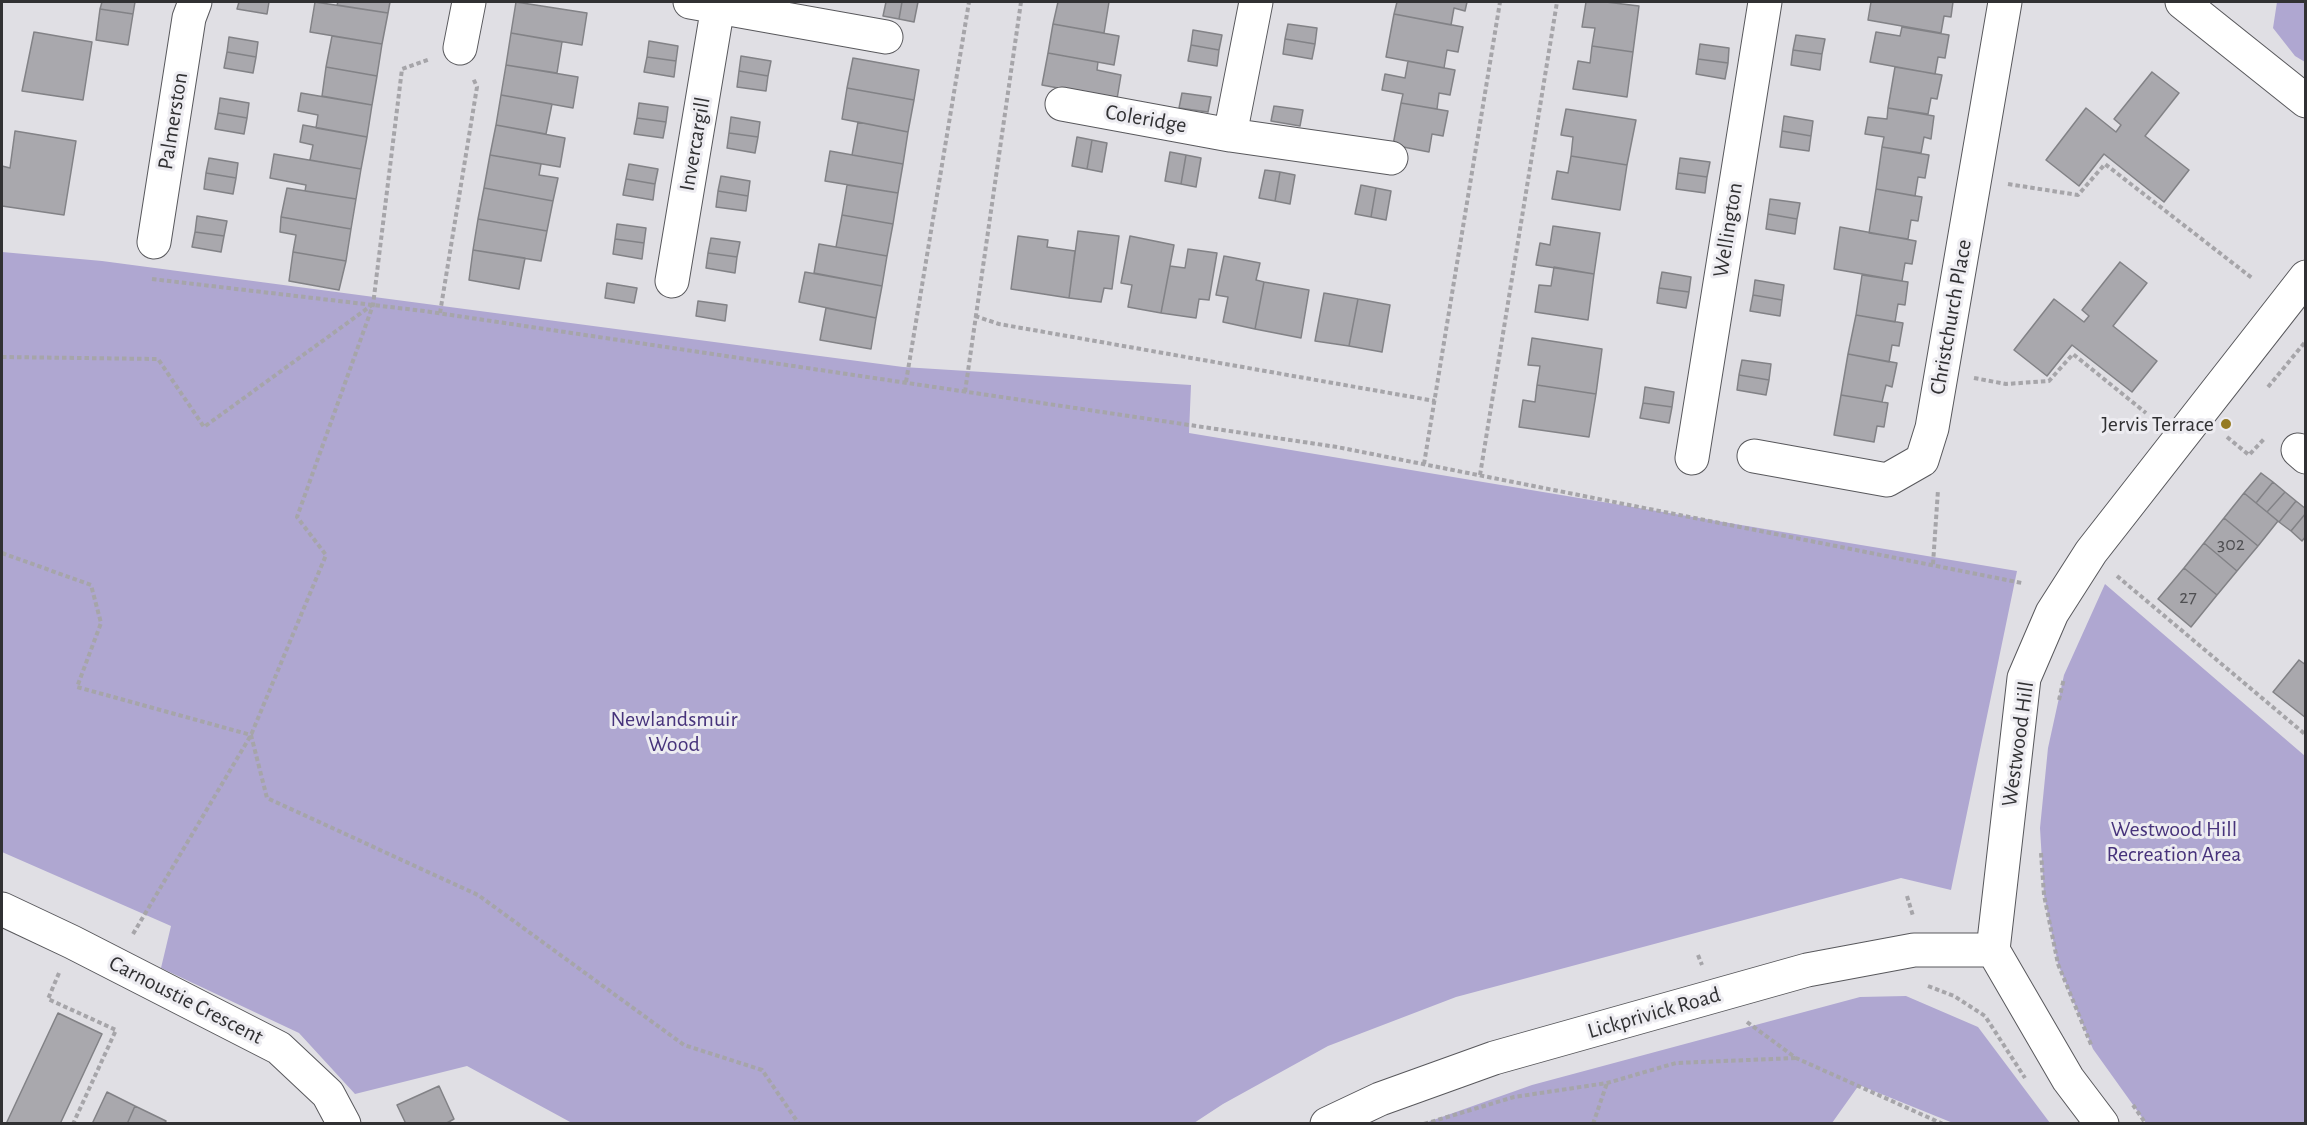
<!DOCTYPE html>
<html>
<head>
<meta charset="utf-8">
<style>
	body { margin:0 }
	#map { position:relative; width:2307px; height:1125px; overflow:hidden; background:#e0dfe4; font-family:"Alegreya Sans",sans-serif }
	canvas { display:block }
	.frame { position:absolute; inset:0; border:3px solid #313133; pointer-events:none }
</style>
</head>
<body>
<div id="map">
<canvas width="2307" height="1125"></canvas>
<div class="frame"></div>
</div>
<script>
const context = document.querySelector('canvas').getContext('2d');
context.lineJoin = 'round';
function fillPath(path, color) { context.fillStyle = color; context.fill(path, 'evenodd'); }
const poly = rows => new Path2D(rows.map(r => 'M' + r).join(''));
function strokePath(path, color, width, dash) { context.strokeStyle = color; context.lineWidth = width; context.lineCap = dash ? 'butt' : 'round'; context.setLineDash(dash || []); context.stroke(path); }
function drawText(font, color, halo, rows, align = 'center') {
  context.font = font + ' "Alegreya Sans",sans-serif'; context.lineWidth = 6; context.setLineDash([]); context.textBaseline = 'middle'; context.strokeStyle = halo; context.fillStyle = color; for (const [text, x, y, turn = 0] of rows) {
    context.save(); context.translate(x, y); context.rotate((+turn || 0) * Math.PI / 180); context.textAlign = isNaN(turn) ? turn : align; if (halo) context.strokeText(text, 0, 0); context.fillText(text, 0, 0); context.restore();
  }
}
fillPath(poly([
	[2277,2,2305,2,2305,62,2295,56,2273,28],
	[2,252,102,261,903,367,1191,385,1189,433,2017,571,1951,890,1901,878,1456,997,1328,1046,1223,1104,1194,1123,572,1123,467,1066,355,1094,299,1033,161,968,171,926,2,852],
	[2105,584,2305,756,2305,1123,2146,1123,2093,1049,2058,964,2044,895,2040,828,2048,748,2064,675],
	[1906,996,1978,1027,2050,1123,1953,1123,1859,1085,1832,1123,1425,1123,1532,1085,1860,997]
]), '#afa7d1');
const building = poly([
	[102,2,135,2,133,14,100,9,102,2],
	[239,2,269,2,267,14,237,9,239,2],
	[315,2,388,13,382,44,310,32,315,2],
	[338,2,390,2,388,13,337,5,338,2],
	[516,2,587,13,582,45,511,33,516,2],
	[886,2,902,2,899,19,883,16,886,2],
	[902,2,918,2,914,22,899,19,902,2],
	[1058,2,1109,2,1104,33,1053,24,1058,2],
	[1397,2,1467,2,1465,11,1454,8,1451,25,1394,14,1397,2],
	[1586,2,1606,2,1639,6,1633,52,1592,46,1595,28,1582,27,1586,2],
	[1871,2,1953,2,1951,17,1944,16,1941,33,1868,20,1871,2],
	[100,9,133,14,128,45,96,40,100,9],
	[1394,14,1463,27,1458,52,1447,50,1444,68,1386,57,1394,14],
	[1053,24,1119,36,1114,65,1048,53,1053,24],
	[1288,24,1317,28,1315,44,1285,39,1288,24],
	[1902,27,1949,35,1945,58,1938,57,1935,74,1870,62,1876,32,1900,36,1902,27],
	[1193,30,1222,35,1219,50,1191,45,1193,30],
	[34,32,92,42,83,100,22,91,34,32],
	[511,33,562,42,557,73,506,65,511,33],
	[1796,35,1825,39,1822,54,1793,50,1796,35],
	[332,36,382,44,377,76,326,67,332,36],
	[229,37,258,42,256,57,227,52,229,37],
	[1285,39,1315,44,1312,59,1283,54,1285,39],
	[649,41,678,46,676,61,647,57,649,41],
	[1700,44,1729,48,1728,63,1698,59,1700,44],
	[1191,45,1219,50,1217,66,1188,61,1191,45],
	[1592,46,1633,52,1627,97,1573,89,1578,61,1590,63,1592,46],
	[1793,50,1822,54,1820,70,1791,65,1793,50],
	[227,52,256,57,253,73,224,68,227,52],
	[1048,53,1098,62,1097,70,1121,75,1117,99,1042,85,1048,53],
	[741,56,771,61,768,76,739,71,741,56],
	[647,57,676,61,674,77,644,72,647,57],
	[853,58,919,70,914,100,847,88,853,58],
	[1698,59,1728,63,1725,79,1696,74,1698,59],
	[1408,61,1455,70,1450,95,1439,93,1437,109,1401,103,1403,94,1382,90,1385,74,1405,78,1408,61],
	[506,65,578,77,573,108,501,95,506,65],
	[326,67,377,76,372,105,322,96,326,67],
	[1895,67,1942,75,1937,99,1931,98,1928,114,1888,108,1895,67],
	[739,71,768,76,766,91,737,87,739,71],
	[2152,72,2179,93,2145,136,2189,170,2164,202,2104,154,2079,186,2046,160,2086,108,2116,132,2121,125,2114,119,2152,72],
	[847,88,914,100,908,132,842,119,847,88],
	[301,93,372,105,367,137,316,128,318,115,298,111,301,93],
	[1182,93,1211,97,1208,112,1179,108,1182,93],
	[501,95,552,104,546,134,496,125,501,95],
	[220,98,249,103,247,118,218,113,220,98],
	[639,103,668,107,666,122,637,118,639,103],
	[1401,103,1448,111,1443,136,1432,134,1429,152,1393,145,1401,103],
	[1274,106,1303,110,1300,126,1271,121,1274,106],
	[1888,108,1934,116,1931,139,1924,137,1921,153,1882,147,1884,137,1865,134,1868,117,1887,119,1888,108],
	[1566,109,1636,120,1627,165,1571,156,1573,137,1561,135,1566,109],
	[218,113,247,118,244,134,215,129,218,113],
	[1784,116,1813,121,1811,136,1782,131,1784,116],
	[731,117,760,122,758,137,729,133,731,117],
	[637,118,666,122,663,138,634,134,637,118],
	[858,122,908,132,903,164,852,155,858,122],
	[303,125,367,137,361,169,310,160,313,145,300,142,303,125],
	[496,125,565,138,560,167,490,155,496,125],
	[15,131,76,141,64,215,2,206,2,166,10,168,15,131],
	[1782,131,1811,136,1809,151,1780,147,1782,131],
	[729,133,758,137,755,153,727,148,729,133],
	[1077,137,1092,140,1087,169,1072,166,1077,137],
	[1092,140,1107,143,1102,172,1087,169,1092,140],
	[1882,147,1929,155,1925,178,1918,177,1915,196,1876,189,1882,147],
	[830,151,903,164,898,193,825,181,830,151],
	[1170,152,1186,155,1181,184,1165,181,1170,152],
	[274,154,361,169,356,199,305,191,306,185,270,178,274,154],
	[490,155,541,164,539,175,558,178,553,201,484,188,490,155],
	[1186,155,1201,158,1196,187,1181,184,1186,155],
	[1571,156,1627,165,1620,210,1552,199,1557,171,1568,173,1571,156],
	[209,158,238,163,236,178,206,173,209,158],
	[1680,158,1710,162,1707,177,1678,173,1680,158],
	[629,164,658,169,655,184,626,179,629,164],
	[1265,170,1280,172,1275,201,1259,198,1265,170],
	[1280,172,1295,175,1290,204,1275,201,1280,172],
	[206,173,236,178,233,194,204,189,206,173],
	[1678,173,1707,177,1705,193,1676,189,1678,173],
	[721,176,750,181,748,196,718,191,721,176],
	[626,179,655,184,653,200,623,195,626,179],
	[847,185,898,193,893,224,842,215,847,185],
	[1361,185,1376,188,1371,217,1355,214,1361,185],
	[287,188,356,199,351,229,281,217,287,188],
	[484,188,553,201,547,231,478,219,484,188],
	[1376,188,1391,191,1386,220,1371,217,1376,188],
	[1876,189,1922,197,1918,221,1911,220,1908,239,1869,233,1876,189],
	[718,191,748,196,746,211,716,207,718,191],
	[1770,199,1800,203,1797,219,1768,214,1770,199],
	[1768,214,1797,219,1795,234,1766,229,1768,214],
	[842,215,893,224,887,256,836,247,842,215],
	[197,216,227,221,224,236,195,232,197,216],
	[281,217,351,229,346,261,293,252,296,235,280,232,281,217],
	[478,219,547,231,541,261,473,250,478,219],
	[617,224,646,228,644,243,615,239,617,224],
	[1553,226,1600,233,1594,274,1536,265,1540,243,1550,245,1553,226],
	[1840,227,1916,241,1912,264,1905,263,1902,281,1834,269,1840,227],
	[1078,231,1119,236,1112,289,1104,288,1101,302,1069,298,1078,231],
	[195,232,224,236,221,252,192,247,195,232],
	[1018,236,1048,240,1047,247,1075,251,1069,298,1011,289,1018,236],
	[1130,236,1174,245,1161,313,1128,307,1132,285,1121,283,1130,236],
	[711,238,740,242,737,257,708,253,711,238],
	[615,239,644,243,642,259,613,254,615,239],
	[819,244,887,256,882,286,814,273,819,244],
	[1188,249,1217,253,1209,300,1199,299,1196,318,1161,313,1170,266,1185,268,1188,249],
	[473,250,525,258,519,289,469,280,473,250],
	[293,252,346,261,339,290,289,281,293,252],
	[708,253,737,257,735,273,706,268,708,253],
	[1224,256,1260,263,1256,280,1264,282,1255,329,1223,322,1228,297,1216,295,1224,256],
	[2120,262,2147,283,2113,326,2157,361,2132,392,2072,345,2047,376,2014,350,2054,299,2084,322,2089,316,2082,310,2120,262],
	[1554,267,1594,274,1588,320,1535,312,1539,285,1551,286,1554,267],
	[805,272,882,286,876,318,799,302,805,272],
	[1662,272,1691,277,1689,292,1659,288,1662,272],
	[1862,275,1908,282,1905,305,1898,304,1895,322,1856,315,1862,275],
	[1755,280,1784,285,1782,300,1753,295,1755,280],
	[1264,282,1309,290,1301,338,1255,329,1264,282],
	[607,283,637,288,634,303,605,298,607,283],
	[1659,288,1689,292,1686,308,1657,303,1659,288],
	[1324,293,1358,299,1349,346,1315,341,1324,293],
	[1753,295,1782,300,1780,316,1750,311,1753,295],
	[1358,299,1390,305,1382,352,1349,346,1358,299],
	[698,301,727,305,725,321,696,316,698,301],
	[826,308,876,318,871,349,820,340,826,308],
	[1856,315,1903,323,1899,346,1892,345,1889,362,1848,354,1856,315],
	[1532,338,1602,349,1596,394,1537,385,1540,366,1528,365,1532,338],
	[1848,354,1897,363,1892,387,1886,385,1882,402,1841,395,1848,354],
	[1742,360,1771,364,1769,380,1739,375,1742,360],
	[1739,375,1769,380,1766,395,1737,390,1739,375],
	[1537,385,1596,394,1589,437,1519,427,1523,400,1535,402,1537,385],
	[1645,387,1674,392,1672,407,1643,403,1645,387],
	[1841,395,1888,403,1884,427,1877,426,1874,442,1834,435,1841,395],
	[1643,403,1672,407,1669,423,1640,418,1643,403],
	[2261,473,2273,482,2256,503,2244,493,2261,473],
	[2273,482,2285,492,2267,512,2256,503,2273,482],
	[2285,492,2296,501,2279,522,2267,512,2285,492],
	[2244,493,2278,521,2258,546,2224,518,2244,493],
	[2296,501,2306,509,2306,513,2291,531,2279,522,2296,501],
	[2306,513,2306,536,2302,541,2291,531,2306,513],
	[2224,518,2258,546,2237,571,2204,543,2224,518],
	[2204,543,2237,571,2217,595,2184,568,2204,543],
	[2184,568,2217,595,2191,627,2158,599,2184,568],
	[2299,660,2306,665,2306,718,2273,692,2299,660],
	[58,1013,102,1034,60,1124,6,1124,58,1013],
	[439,1086,454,1119,445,1124,406,1124,397,1105,439,1086],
	[107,1092,135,1106,127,1124,92,1124,107,1092],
	[135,1106,166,1121,164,1124,127,1124,135,1106]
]);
fillPath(building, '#a9a8ad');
strokePath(building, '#828286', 1.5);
const minor = poly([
	[690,2,886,37],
	[2182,2,2306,101],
	[460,48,469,2],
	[1062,104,1230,135,1256,2],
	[1230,135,1391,158],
	[154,242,189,18,195,2],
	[672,281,718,6],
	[2298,450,2306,457],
	[1754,456,1887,480,1922,460,1932,428,2005,2],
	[1692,458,1765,2],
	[2,909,72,942,279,1048,328,1094,344,1124],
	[1327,1124,1380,1099,1494,1058,1807,970,1914,950,1993,950],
	[2102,1124,2068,1079,1993,950,2024,678,2052,613,2091,552,2306,277]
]);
strokePath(minor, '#58585c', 35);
strokePath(poly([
	[2008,184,2078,195,2105,164,2252,278],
	[152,279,424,311,1337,447,2022,583],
	[440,313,477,87,473,78],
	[975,316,999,324,1435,401],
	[2,357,158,359,204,427,372,305],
	[1974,378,2006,384,2049,381,2073,354,2146,413],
	[906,382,969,2],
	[2268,387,2306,341],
	[965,392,1021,2],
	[2227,437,2249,455,2265,438],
	[1424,464,1500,2],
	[1480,475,1557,2],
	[2,553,91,585,101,623,77,687,251,735,267,798,478,895,684,1045,762,1070,799,1124],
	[1933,564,1938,490],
	[2117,576,2306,735],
	[2059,700,2064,678],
	[2041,853,2044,895,2058,964,2092,1047],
	[1907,896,1913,916],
	[133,934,251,735,326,555,297,517,373,305,402,69,430,59],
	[1698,955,1702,965],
	[59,973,48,999,116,1030,73,1124],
	[1928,986,1954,996,1985,1016,2025,1078],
	[1747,1022,1796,1058,1943,1124],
	[2133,1105,2146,1124],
	[246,1124,247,1124],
	[1424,1124,1514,1097,1607,1083,1676,1063,1796,1058],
	[1593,1124,1607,1083]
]), '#a6a5a9', 4, [4.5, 3]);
strokePath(minor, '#fff', 33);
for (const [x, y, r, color] of [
	[2226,424,6,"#957a21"]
]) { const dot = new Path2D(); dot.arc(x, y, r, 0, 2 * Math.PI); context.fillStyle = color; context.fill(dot); strokePath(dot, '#edecf1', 2); }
drawText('20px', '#4f4f52', null, [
	["302",2231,544],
	["27",2188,597]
]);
drawText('22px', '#313133', '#edecf1', [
	["Coleridge",1146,119,10],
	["Palmerston",173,121,-81],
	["Invercargill",695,144,-80],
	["Wellington",1728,230,-81],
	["Christchurch Place",1951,317,-80],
	["Westwood Hill",2018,744,-82],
	["Carnoustie Crescent",186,1000,27],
	["Lickprivick Road",1654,1013,-16]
]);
drawText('22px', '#313133', '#edecf1', [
	["Jervis Terrace",2214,424]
], 'right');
drawText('22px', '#47337b', '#edecf1', [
	["Newlandsmuir",674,719],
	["Wood",674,744],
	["Westwood Hill",2174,829],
	["Recreation Area",2174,854]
]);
</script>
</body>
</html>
